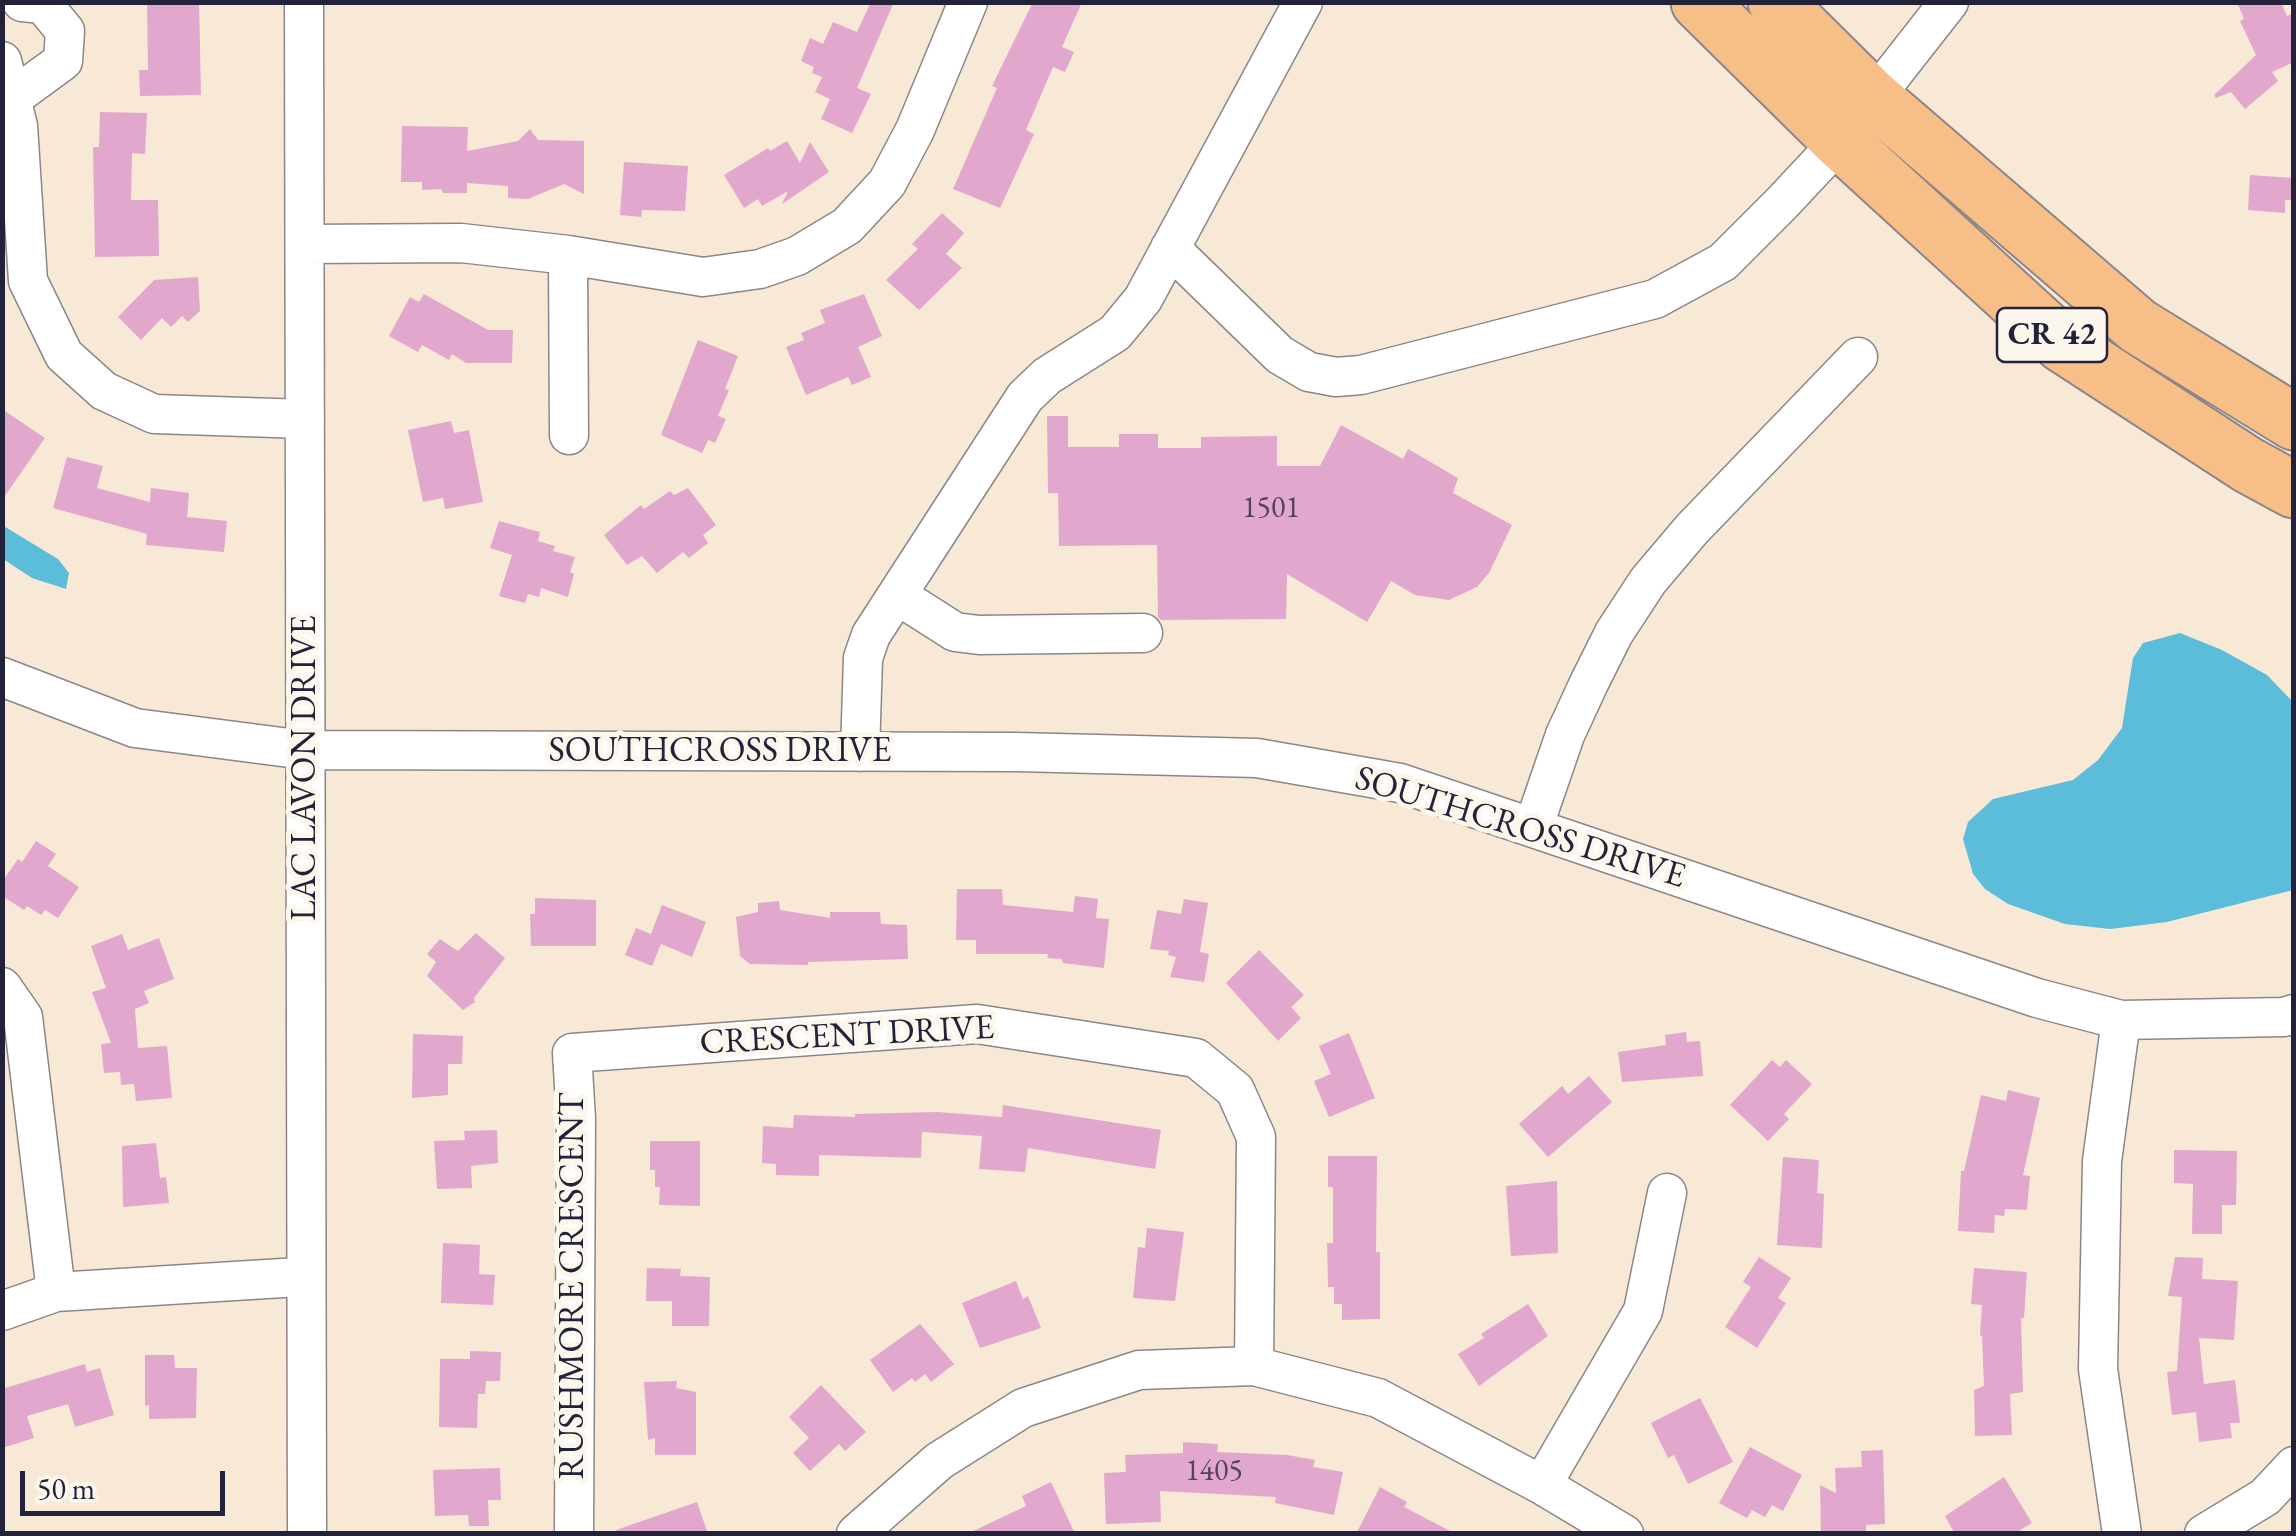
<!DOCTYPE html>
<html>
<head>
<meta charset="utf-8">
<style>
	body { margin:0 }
	#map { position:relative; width:2296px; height:1536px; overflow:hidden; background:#f7e9d6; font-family:"EB Garamond",serif }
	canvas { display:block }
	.frame { position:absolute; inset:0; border:5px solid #22223b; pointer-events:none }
	.scale { position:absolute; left:20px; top:1471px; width:205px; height:45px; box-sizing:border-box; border:5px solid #22223b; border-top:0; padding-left:12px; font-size:30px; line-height:35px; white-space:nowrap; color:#22223b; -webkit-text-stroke:8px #fbf7ec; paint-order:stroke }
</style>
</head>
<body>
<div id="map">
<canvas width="2296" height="1536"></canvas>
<div class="frame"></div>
<div class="scale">50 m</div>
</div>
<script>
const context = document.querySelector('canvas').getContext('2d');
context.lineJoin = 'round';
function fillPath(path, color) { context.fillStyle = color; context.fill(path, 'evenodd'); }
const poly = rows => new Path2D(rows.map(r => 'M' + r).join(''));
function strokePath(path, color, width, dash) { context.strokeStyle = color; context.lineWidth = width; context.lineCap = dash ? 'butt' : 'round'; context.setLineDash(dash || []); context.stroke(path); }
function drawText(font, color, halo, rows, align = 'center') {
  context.font = font + ' "EB Garamond",serif'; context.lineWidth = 10; context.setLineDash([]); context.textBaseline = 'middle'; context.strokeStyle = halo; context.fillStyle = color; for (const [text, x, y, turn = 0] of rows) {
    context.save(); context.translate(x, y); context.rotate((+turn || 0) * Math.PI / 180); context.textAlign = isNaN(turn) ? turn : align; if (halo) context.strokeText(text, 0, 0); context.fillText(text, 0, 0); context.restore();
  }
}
fillPath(poly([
	[2,525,58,559,69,573,66,589,32,578,3,559],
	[2180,633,2222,650,2267,675,2293,702,2293,890,2167,922,2110,929,2065,924,2008,904,1985,889,1973,874,1963,839,1968,822,1993,799,2073,780,2098,760,2122,728,2133,658,2143,643]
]), '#5cbddb');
fillPath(poly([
	[147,2,199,2,201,95,140,96,139,70,148,70],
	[871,2,894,2,857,88,871,94,852,133,821,119,830,99,815,92,822,77,812,73,814,67,801,61,810,38,823,44,833,22,857,32],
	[1033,2,1082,2,1062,47,1074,52,1065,72,1053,67,1026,130,1034,134,1000,208,953,189,997,88,992,86],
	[2237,2,2281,2,2287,16,2294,13,2294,62,2272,72,2278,81,2245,109,2231,92,2216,98,2214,95,2256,55,2240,21,2244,19],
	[100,112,147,113,145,154,132,153,131,200,158,200,159,256,95,257,93,147,99,147],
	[402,126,468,127,467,151,518,141,530,129,538,140,584,141,584,194,564,184,528,199,508,198,508,186,467,183,467,193,443,193,441,189,422,190,422,182,401,182],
	[787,141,800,163,810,142,829,172,782,204,788,191,762,206,758,199,744,208,724,175,768,148,770,151],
	[624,162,688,166,685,211,642,210,641,217,620,215],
	[2250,175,2294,178,2294,200,2285,200,2285,213,2248,210],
	[942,213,964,233,946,254,962,268,919,310,886,280,918,249,912,244],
	[198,277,200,311,188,322,182,316,171,327,162,318,141,340,118,317,154,280],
	[424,294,488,330,513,330,512,363,466,363,452,354,449,360,422,345,418,352,389,336,410,297,419,302],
	[864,294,882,336,858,347,871,377,852,385,848,377,806,395,786,347,804,340,801,333,825,323,820,310],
	[698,340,738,356,725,389,729,390,718,416,726,419,715,443,708,440,702,453,661,435],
	[2,409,45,438,2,500],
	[1047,416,1068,416,1068,447,1119,447,1119,434,1158,434,1158,448,1201,448,1201,437,1277,436,1277,466,1320,466,1341,425,1403,459,1408,449,1458,478,1453,493,1512,525,1489,573,1477,587,1449,600,1415,595,1391,581,1367,622,1287,574,1286,619,1161,620,1158,617,1157,545,1059,546,1058,493,1048,493],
	[451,421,454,433,469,430,483,502,445,509,443,498,423,502,408,430],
	[67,457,103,466,97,488,150,502,151,488,189,493,187,517,227,521,224,552,146,545,147,534,53,508],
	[688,488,716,525,703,535,708,543,689,558,683,552,657,573,642,556,627,565,604,535,641,505,644,509,670,491,674,495],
	[499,521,540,532,538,541,555,546,553,551,575,557,570,572,574,574,568,597,541,588,539,597,528,594,525,603,499,596,512,555,490,548],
	[36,841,56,854,48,866,79,887,58,918,45,910,41,915,27,906,24,910,2,896,2,882,18,859,22,862],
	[957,889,1002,889,1003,905,1073,912,1075,896,1098,899,1096,918,1109,919,1104,968,1063,963,1062,959,1047,958,1048,954,976,954,976,940,956,940],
	[535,898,596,900,596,946,531,946,530,914,535,914],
	[1184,899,1208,903,1200,952,1209,954,1204,982,1170,977,1176,957,1168,955,1169,951,1150,949,1157,910,1181,914],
	[779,901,780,910,830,918,830,912,880,912,881,924,907,925,908,959,808,962,808,965,750,964,740,956,736,917,758,912,758,903],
	[662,905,706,922,692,957,661,944,652,966,625,955,636,928,651,934],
	[476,933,505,958,474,998,475,1002,463,1010,427,976,436,962,427,954,440,939,458,951],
	[122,934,128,950,159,938,174,979,144,991,149,1003,135,1009,138,1048,167,1046,172,1098,136,1101,134,1084,121,1085,120,1072,104,1073,101,1044,111,1043,92,992,106,988,91,946],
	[1259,950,1304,995,1291,1007,1301,1018,1278,1041,1226,983],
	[1686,1032,1687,1042,1700,1041,1703,1076,1622,1082,1618,1052,1666,1045,1665,1035],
	[1349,1033,1375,1098,1329,1117,1314,1081,1331,1074,1319,1046],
	[413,1034,463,1036,462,1064,448,1064,448,1095,412,1098],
	[1772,1060,1780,1067,1786,1060,1812,1084,1784,1114,1789,1119,1768,1141,1730,1105],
	[1589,1076,1612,1102,1548,1157,1519,1124,1562,1086,1568,1094],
	[2008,1090,2040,1098,2023,1175,2030,1176,2027,1210,2005,1209,2004,1216,1995,1215,1994,1233,1958,1231,1961,1171,1964,1171,1981,1095,2006,1101],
	[1003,1105,1161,1130,1155,1169,1028,1148,1025,1172,979,1169,982,1136,922,1132,921,1158,819,1155,819,1176,776,1175,776,1164,762,1163,763,1126,793,1128,794,1115,855,1117,855,1114,938,1112,1002,1117],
	[497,1130,498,1163,471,1166,472,1188,437,1189,434,1141,465,1140,464,1131],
	[650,1141,700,1141,700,1206,659,1205,660,1187,655,1187,655,1170,650,1170],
	[156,1143,160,1178,166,1177,169,1203,123,1207,122,1146],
	[2174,1150,2237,1151,2236,1205,2222,1205,2222,1234,2192,1234,2193,1184,2174,1183],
	[1328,1156,1377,1156,1376,1252,1380,1252,1380,1319,1342,1320,1342,1304,1334,1304,1334,1287,1328,1287,1327,1243,1333,1243,1333,1187,1328,1187],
	[1783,1157,1819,1160,1817,1193,1824,1194,1822,1248,1777,1245],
	[1557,1181,1558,1253,1511,1256,1506,1186],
	[1147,1228,1184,1232,1175,1301,1133,1298,1138,1247,1145,1248],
	[443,1243,480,1245,479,1274,495,1275,493,1305,441,1303],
	[1759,1257,1791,1278,1778,1298,1786,1303,1757,1348,1725,1327,1751,1287,1743,1282],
	[2175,1257,2203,1258,2202,1279,2238,1281,2234,1340,2199,1338,2204,1384,2235,1380,2240,1423,2230,1423,2232,1438,2199,1442,2196,1412,2172,1415,2167,1372,2177,1371,2182,1297,2168,1296],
	[647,1268,681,1269,680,1276,710,1277,709,1326,672,1326,672,1301,646,1301],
	[1974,1268,2027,1272,2024,1318,2021,1318,2023,1392,2010,1394,2012,1435,1975,1436,1974,1390,1984,1386,1982,1336,1980,1335,1982,1305,1971,1304],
	[1016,1281,1023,1299,1028,1296,1041,1328,980,1348,962,1303],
	[1528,1304,1548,1336,1479,1386,1458,1354,1484,1338,1481,1334],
	[920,1324,954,1364,931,1382,925,1374,915,1382,912,1378,893,1392,870,1360],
	[470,1351,501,1352,500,1381,486,1381,485,1394,478,1394,477,1428,439,1427,440,1359,470,1359],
	[145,1355,174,1355,175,1368,197,1368,196,1418,149,1419,149,1405,145,1406],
	[85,1364,87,1372,100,1368,114,1415,75,1427,68,1404,27,1416,34,1438,2,1448,2,1389],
	[677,1381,676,1388,696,1392,696,1455,655,1455,655,1438,648,1440,644,1382],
	[821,1385,866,1432,845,1451,839,1444,810,1471,793,1453,809,1438,789,1417],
	[1700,1398,1733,1462,1688,1484,1674,1455,1668,1458,1651,1423],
	[1183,1442,1218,1444,1217,1452,1287,1455,1315,1460,1313,1467,1343,1472,1334,1515,1275,1503,1276,1497,1160,1491,1161,1522,1106,1524,1104,1473,1126,1472,1125,1455,1183,1453],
	[1750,1447,1802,1475,1783,1511,1772,1505,1765,1517,1752,1510,1747,1518,1719,1503],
	[1883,1450,1885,1524,1866,1525,1866,1534,1821,1534,1820,1485,1836,1493,1835,1468,1862,1467,1861,1451],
	[500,1468,501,1500,488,1500,489,1526,469,1526,468,1515,435,1516,433,1470],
	[2004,1477,2032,1523,2014,1534,1955,1534,1945,1516],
	[1051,1482,1075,1534,967,1534,1026,1506,1022,1496],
	[1380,1487,1407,1502,1404,1507,1456,1534,1356,1534],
	[697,1502,708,1534,617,1534,616,1530]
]), '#e1a7cc');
const minor = poly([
	[304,2,307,1534],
	[2,61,18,126,28,281,64,355,104,391,154,414,305,419],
	[11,99,63,61,65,31,43,4,22,2],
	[305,244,461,243,568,255,703,277,760,269,797,256,847,226,887,183,915,130,968,2],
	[1170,248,1280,355,1309,372,1336,377,1361,375,1655,299,1723,262,1782,203,1840,141,1949,2],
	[568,255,569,435],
	[897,595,955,632,979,635,1143,633],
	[2,677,135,728,305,750,1016,752,1257,758,1400,783,2037,998,2121,1020,2284,1017,2294,1014],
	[860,752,863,658,871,635,1025,397,1047,376,1115,333,1143,299,1303,2],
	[1533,828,1565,735,1589,683,1614,633,1648,581,1692,529,1858,357],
	[2,987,23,1017,56,1292],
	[2121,1020,2102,1161,2098,1369,2122,1534],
	[2,1311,56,1292,299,1277,306,1267],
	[1542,1485,1643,1311,1667,1193],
	[574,1534,576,1119,572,1053,977,1024,1196,1058,1235,1090,1256,1137,1254,1366],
	[856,1534,939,1461,1023,1408,1139,1370,1254,1366,1378,1398,1542,1485,1624,1534],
	[2204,1534,2265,1497,2294,1466]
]);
const highway = poly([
	[1699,2,1840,141,2062,344,2248,465,2294,490],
	[1776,2,1872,97,2138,326,2294,422]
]);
strokePath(minor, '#8c8688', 41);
strokePath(highway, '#8c8688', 59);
strokePath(minor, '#fff', 38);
strokePath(highway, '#f7be88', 55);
drawText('30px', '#52435f', null, [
	["1501",1271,509],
	["1405",1214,1472]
]);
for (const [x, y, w] of [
	[2052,335,110]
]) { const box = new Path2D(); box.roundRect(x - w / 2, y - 27, w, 54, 8); context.fillStyle = '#fbf7ec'; context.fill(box); strokePath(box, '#22223b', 2.5); }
drawText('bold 32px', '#22223b', null, [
	["CR 42",2052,335]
]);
drawText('35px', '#22223b', '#fbf7ec', [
	["SOUTHCROSS DRIVE",720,751],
	["LAC LAVON DRIVE",305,768,-90],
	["SOUTHCROSS DRIVE",1520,828,17],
	["CRESCENT DRIVE",847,1036,-3],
	["RUSHMORE CRESCENT",573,1286,-90]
]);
</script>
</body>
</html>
